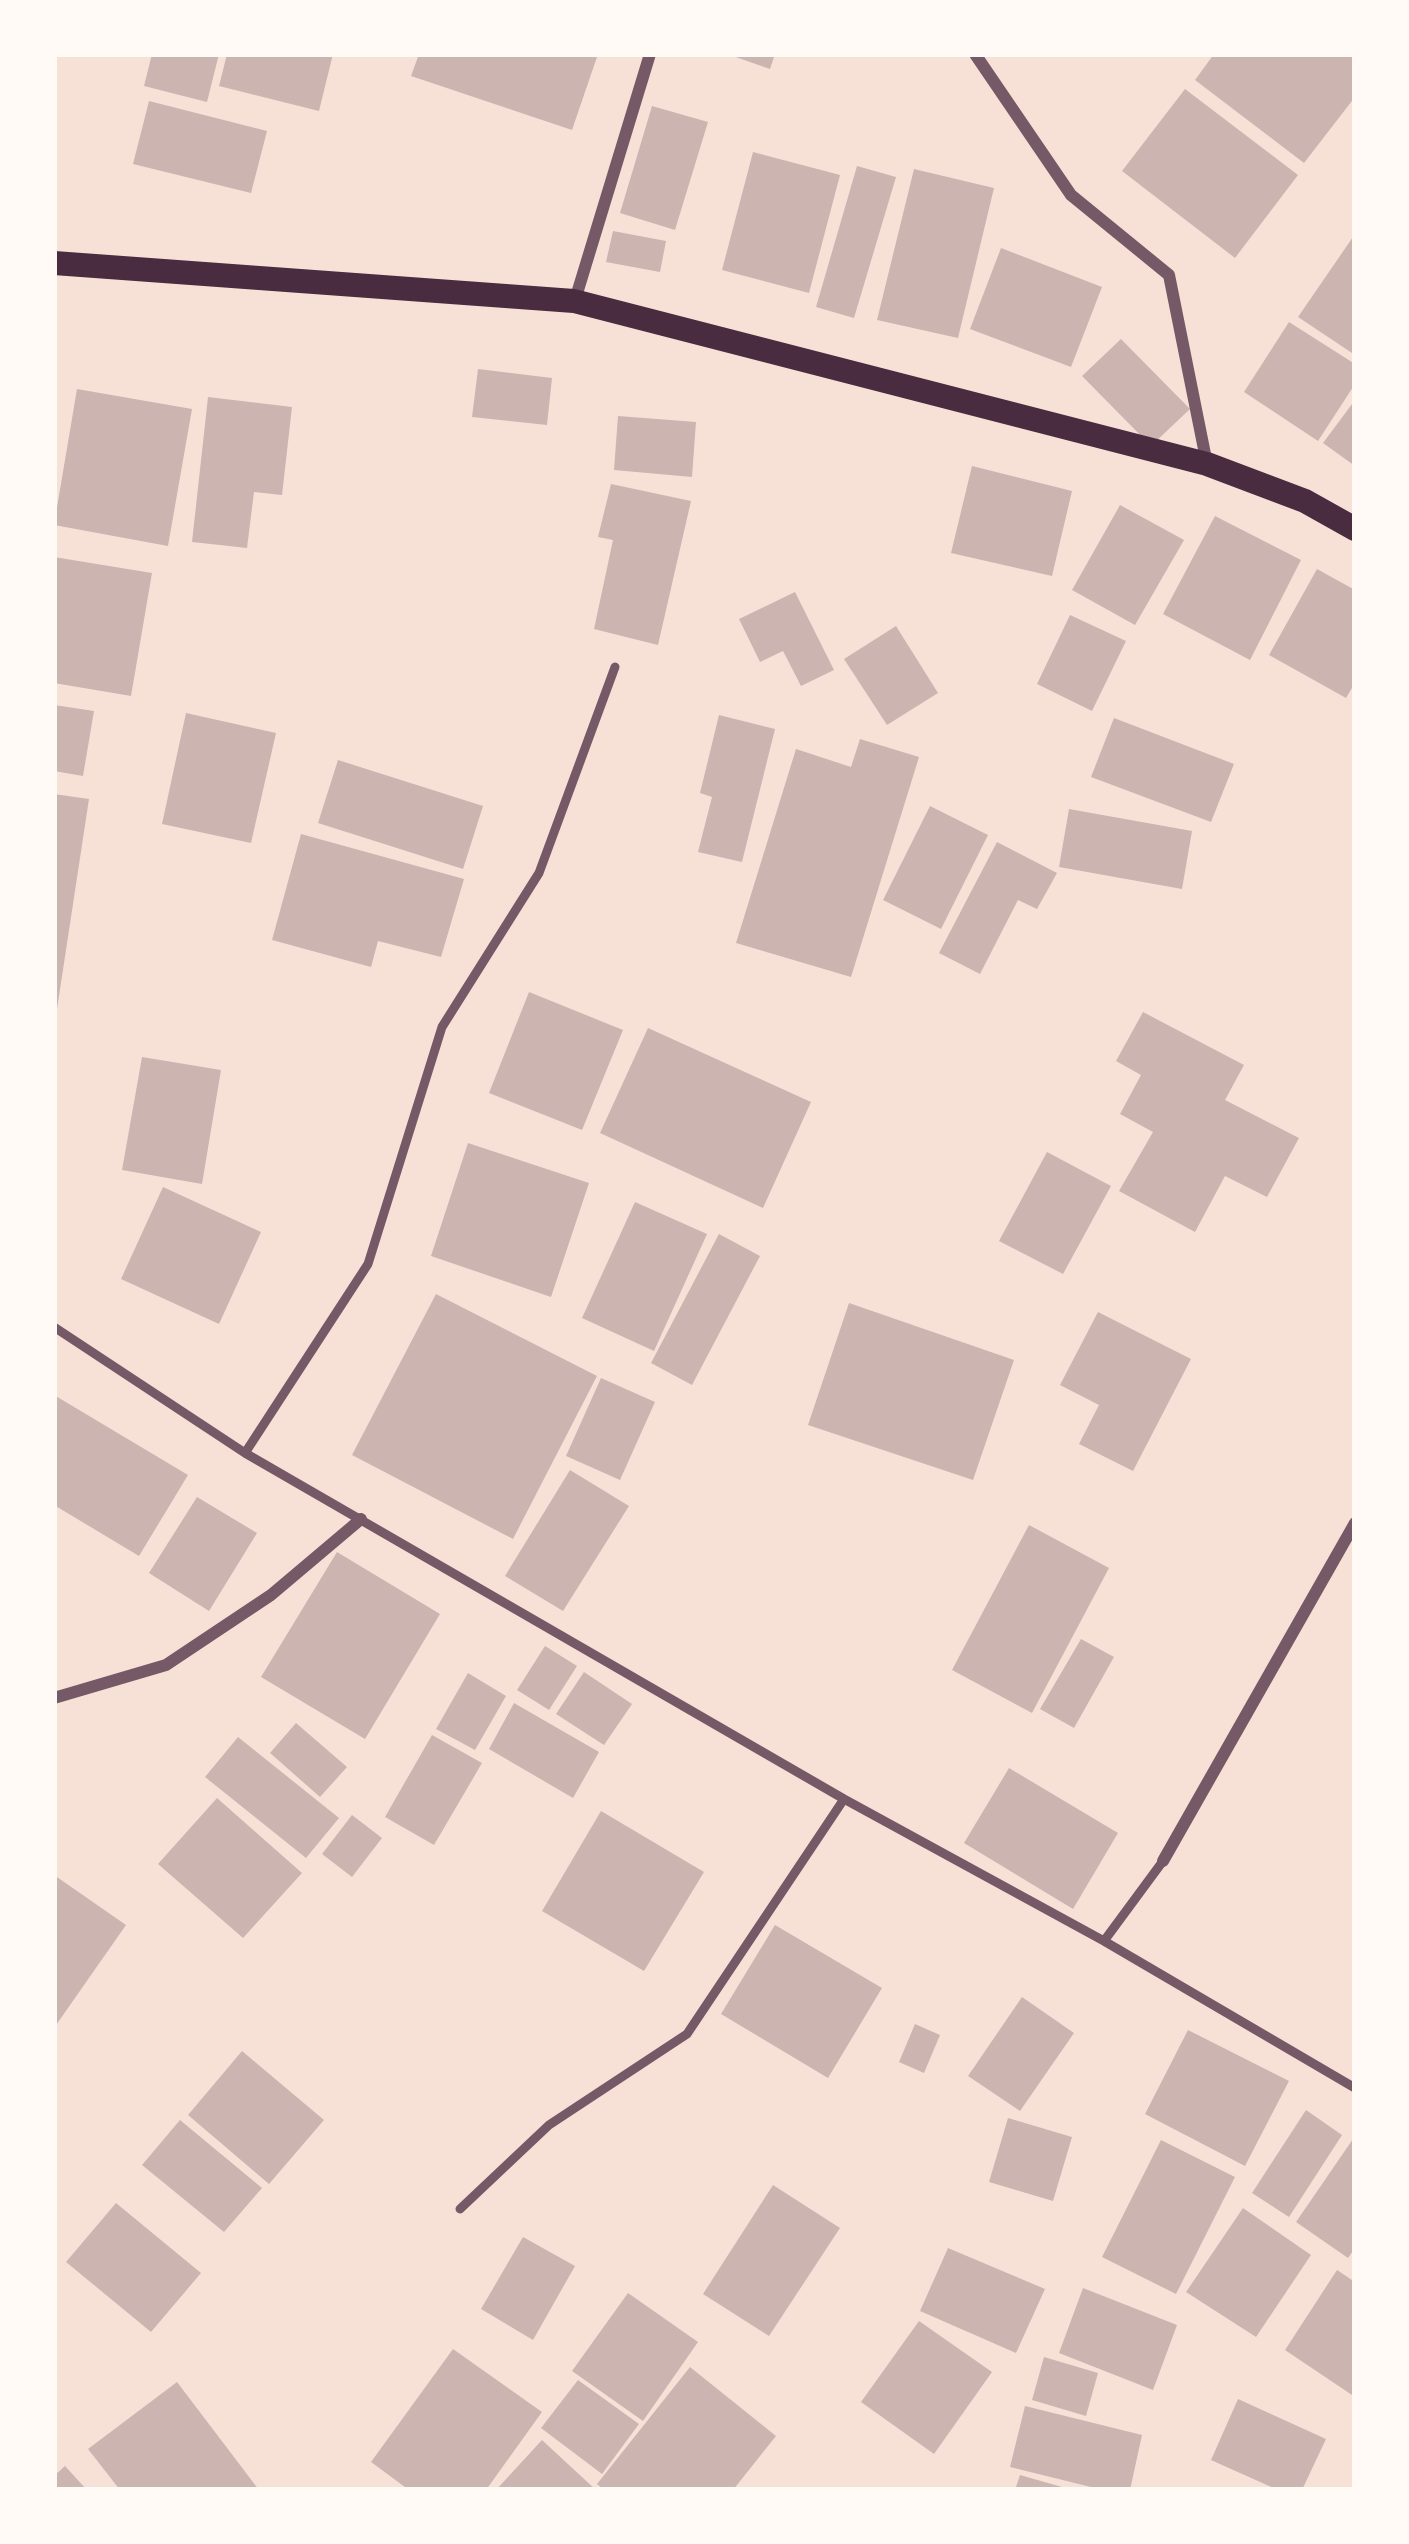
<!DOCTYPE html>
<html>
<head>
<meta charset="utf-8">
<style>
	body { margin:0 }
	#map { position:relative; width:1409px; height:2544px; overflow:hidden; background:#f7e1d7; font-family:"Libre Baskerville",serif }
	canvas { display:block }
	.frame { position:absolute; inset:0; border:57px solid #fffaf5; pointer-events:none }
</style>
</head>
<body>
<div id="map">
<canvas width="1409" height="2544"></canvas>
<div class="frame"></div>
</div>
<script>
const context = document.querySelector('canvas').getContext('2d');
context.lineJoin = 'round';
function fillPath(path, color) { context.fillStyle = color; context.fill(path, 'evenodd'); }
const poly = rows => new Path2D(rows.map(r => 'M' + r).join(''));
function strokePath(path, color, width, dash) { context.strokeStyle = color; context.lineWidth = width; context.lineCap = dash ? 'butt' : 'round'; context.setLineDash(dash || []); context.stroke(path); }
fillPath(poly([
	[152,54,219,54,207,102,144,86],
	[227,54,333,54,319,111,219,86],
	[419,54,598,54,572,130,411,76],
	[727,54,775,54,770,69],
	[1214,54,1355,54,1355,97,1304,163,1195,80],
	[1185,89,1298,175,1235,258,1122,171],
	[149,101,267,131,251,193,133,164],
	[652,106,708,122,675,230,620,213],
	[753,152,840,175,809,293,722,270],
	[857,166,896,177,854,318,816,307],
	[914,169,994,188,958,338,877,320],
	[613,231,666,241,660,272,606,262],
	[1355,234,1355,355,1298,317],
	[1001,248,1102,287,1071,367,970,329],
	[1289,322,1355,364,1355,384,1318,441,1244,392],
	[1121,339,1190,409,1151,446,1082,376],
	[478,369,552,378,547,425,472,417],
	[77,389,192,409,168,546,54,525],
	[208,397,292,407,282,495,254,492,247,548,192,542],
	[1355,400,1355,466,1323,443],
	[618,416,696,422,692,477,614,470],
	[972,466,1072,491,1052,576,951,553],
	[611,484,691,501,658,645,594,629,613,540,598,537],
	[1120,505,1184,540,1135,625,1072,590],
	[1215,516,1301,560,1250,660,1163,614],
	[54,557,152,573,131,696,54,683],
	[1317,569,1355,590,1355,683,1346,698,1269,655],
	[795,592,834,670,801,686,783,651,760,662,739,619],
	[1070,615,1126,641,1092,711,1037,684],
	[896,626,938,693,887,725,844,659],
	[54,705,94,711,83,776,54,771],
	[186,713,276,733,251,843,162,824],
	[719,715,775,729,742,862,698,852,712,797,700,793],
	[1114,718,1234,764,1211,822,1091,777],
	[860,739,919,757,851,977,736,943,796,749,851,767],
	[338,760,483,806,463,869,318,823],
	[54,794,89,799,57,1009,54,1009],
	[930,806,988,835,941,929,883,900],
	[1069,809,1192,831,1182,889,1059,867],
	[301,834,464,879,441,957,378,941,371,967,272,940],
	[997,842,1057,873,1037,909,1018,900,980,974,939,953],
	[529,992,623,1030,582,1130,489,1093],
	[1143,1012,1244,1065,1225,1100,1299,1138,1267,1197,1225,1176,1195,1232,1119,1191,1153,1132,1120,1114,1141,1075,1116,1061],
	[648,1028,811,1102,763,1208,600,1133],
	[142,1057,221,1070,202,1184,122,1170],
	[468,1143,589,1183,551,1297,431,1256],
	[1047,1152,1111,1186,1063,1274,999,1241],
	[163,1187,261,1232,219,1324,121,1279],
	[635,1202,707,1234,654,1351,582,1318],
	[719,1234,760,1256,692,1385,651,1363],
	[436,1294,597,1376,513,1539,352,1455],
	[849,1303,1014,1360,973,1480,808,1425],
	[1098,1312,1191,1359,1133,1471,1079,1444,1099,1405,1060,1385],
	[601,1378,655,1402,620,1480,566,1456],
	[54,1395,188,1475,139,1556,54,1505],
	[570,1470,629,1506,563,1611,505,1576],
	[197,1497,257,1533,209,1611,149,1573],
	[1029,1525,1109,1568,1032,1713,952,1670],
	[337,1552,440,1614,365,1739,261,1677],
	[1081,1639,1114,1657,1074,1728,1040,1709],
	[545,1646,577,1666,549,1710,517,1690],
	[584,1672,632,1704,604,1745,556,1714],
	[468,1673,506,1696,475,1750,436,1729],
	[514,1703,599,1752,573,1798,489,1749],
	[296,1723,347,1767,320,1797,270,1753],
	[432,1735,482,1763,434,1845,385,1817],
	[238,1737,339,1818,306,1858,205,1777],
	[1009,1768,1118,1833,1073,1909,964,1843],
	[217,1798,302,1873,243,1938,158,1864],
	[601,1811,704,1872,644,1971,542,1911],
	[352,1815,382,1838,352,1877,322,1854],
	[54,1875,126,1925,54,2028],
	[775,1925,882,1988,828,2078,721,2014],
	[1022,1997,1074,2033,1020,2111,968,2076],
	[915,2024,940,2035,924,2073,899,2062],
	[1188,2030,1289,2081,1245,2166,1145,2114],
	[242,2051,324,2120,269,2184,188,2115],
	[1306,2110,1342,2135,1289,2217,1252,2193],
	[1008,2118,1072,2137,1053,2201,989,2182],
	[180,2120,262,2188,224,2232,142,2165],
	[1355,2136,1355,2248,1348,2258,1296,2222],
	[1161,2140,1235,2177,1176,2294,1102,2257],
	[773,2185,840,2228,769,2336,703,2294],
	[116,2203,201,2273,151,2332,66,2262],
	[1243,2208,1311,2255,1256,2337,1186,2292],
	[523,2237,575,2266,533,2340,481,2309],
	[948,2248,1045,2289,1016,2353,920,2311],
	[1337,2270,1355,2282,1355,2397,1285,2350],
	[1083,2288,1177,2325,1153,2390,1059,2353],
	[628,2293,698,2342,643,2421,572,2371],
	[919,2321,992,2372,934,2454,861,2402],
	[453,2349,542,2412,486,2490,409,2490,371,2462],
	[1044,2357,1098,2373,1086,2416,1032,2400],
	[690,2367,776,2436,733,2490,604,2490,597,2484],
	[578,2380,639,2424,602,2474,541,2428],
	[177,2382,259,2490,120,2490,88,2449],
	[1238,2399,1326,2439,1302,2490,1278,2490,1211,2460],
	[1025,2406,1142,2435,1130,2490,1103,2490,1010,2467],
	[542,2440,596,2490,496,2490],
	[65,2466,87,2490,54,2490,54,2476],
	[1020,2475,1069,2489,1069,2490,1015,2490]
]), '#ccb4b1');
strokePath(poly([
	[54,1327,245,1453,844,1799,1104,1941],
	[245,1453,368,1264,442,1027,539,873,615,667],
	[1163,1861,1104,1941,1355,2088],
	[460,2209,549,2125,687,2034,844,1799]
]), '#755966', 9);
strokePath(poly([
	[975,54,1071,195,1169,275,1207,464],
	[575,300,650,54],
	[54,1698,166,1665,271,1595,361,1519],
	[1163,1861,1355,1523]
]), '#755966', 12);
strokePath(poly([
	[54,263,574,301,1207,464,1305,501,1355,529]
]), '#4a2c40', 24);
</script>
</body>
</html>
